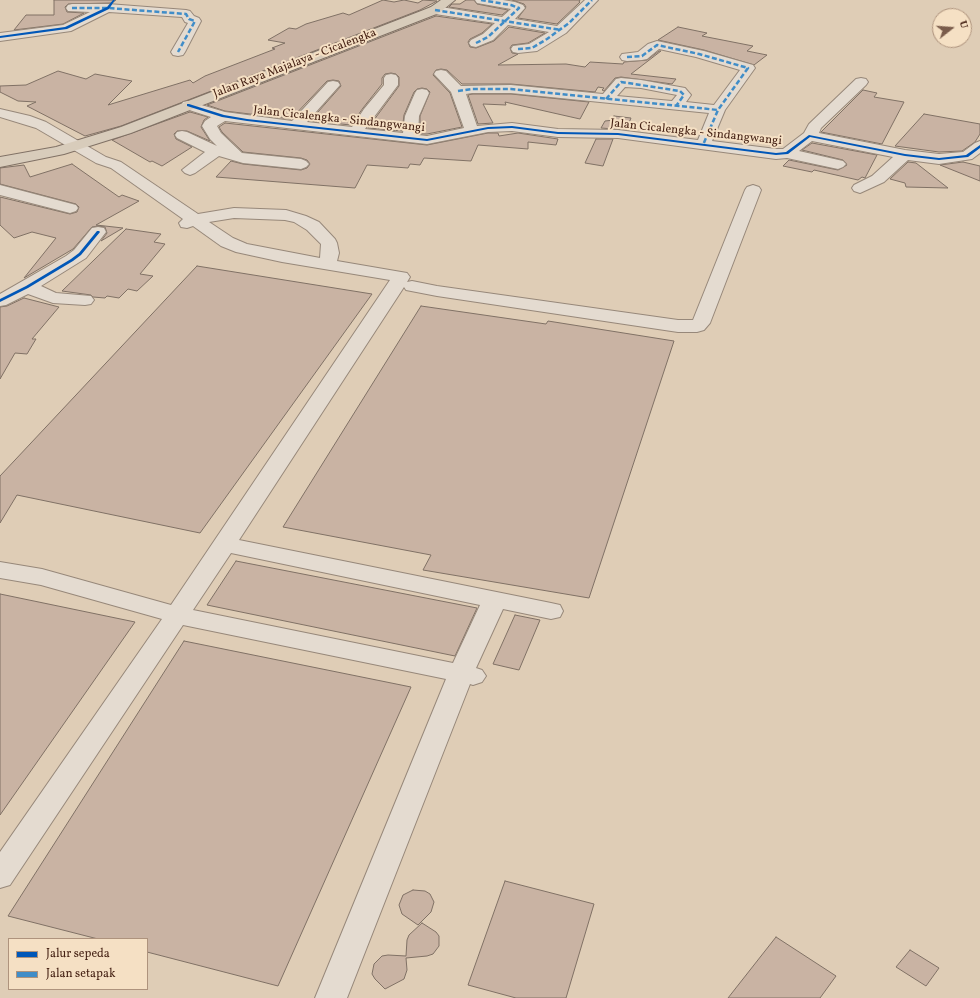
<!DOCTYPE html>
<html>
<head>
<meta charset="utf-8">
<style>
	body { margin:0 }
	#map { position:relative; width:980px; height:998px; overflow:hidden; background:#dfcdb6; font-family:Vollkorn,serif }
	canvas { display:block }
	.legend { position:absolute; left:8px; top:938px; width:140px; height:52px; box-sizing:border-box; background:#f5e0c4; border:1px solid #ae937d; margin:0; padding:5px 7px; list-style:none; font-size:12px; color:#431f12 }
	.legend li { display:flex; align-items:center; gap:8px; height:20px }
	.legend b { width:20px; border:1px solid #ae937d }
	.north { position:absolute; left:932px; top:8px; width:40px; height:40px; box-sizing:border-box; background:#f5e0c4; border:1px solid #ae937d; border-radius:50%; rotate:73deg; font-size:11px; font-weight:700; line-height:16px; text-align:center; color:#431f12 }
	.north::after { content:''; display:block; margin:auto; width:14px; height:18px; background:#7a5c4b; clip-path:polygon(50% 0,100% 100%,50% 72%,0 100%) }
</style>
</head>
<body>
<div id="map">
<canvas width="980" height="998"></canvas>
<ul class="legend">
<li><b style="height:5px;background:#0057b8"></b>Jalur sepeda</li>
<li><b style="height:5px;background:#408dc8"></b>Jalan setapak</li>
</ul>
<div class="north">U</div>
</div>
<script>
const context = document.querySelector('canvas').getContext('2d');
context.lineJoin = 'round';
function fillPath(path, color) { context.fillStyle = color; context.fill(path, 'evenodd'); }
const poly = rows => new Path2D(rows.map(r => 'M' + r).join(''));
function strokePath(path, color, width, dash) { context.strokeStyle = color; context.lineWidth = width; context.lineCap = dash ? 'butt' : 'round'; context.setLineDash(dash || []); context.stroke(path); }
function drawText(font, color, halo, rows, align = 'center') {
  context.font = font + ' Vollkorn,serif'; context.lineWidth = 4; context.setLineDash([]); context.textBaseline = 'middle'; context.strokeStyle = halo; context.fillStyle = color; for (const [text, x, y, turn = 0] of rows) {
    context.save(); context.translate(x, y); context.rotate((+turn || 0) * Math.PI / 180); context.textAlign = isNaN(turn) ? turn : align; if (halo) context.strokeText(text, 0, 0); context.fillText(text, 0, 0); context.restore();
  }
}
const building = poly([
	[54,0,116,0,112,3,68,4,65,7,67,12,84,13,63,24,14,30,26,15,54,15,54,0],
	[383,0,394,2,404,0,418,3,423,0,437,1,420,10,121,126,85,136,27,106,36,102,18,101,0,92,0,86,26,85,58,71,86,79,95,74,132,81,108,105,190,80,193,83,205,76,275,49,272,48,285,43,268,40,289,28,296,29,306,24,343,13,349,15,383,0],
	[466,0,474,0,477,4,508,10,502,15,449,7,452,4,460,4,466,0],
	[512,0,580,0,579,2,580,2,557,24,518,18,526,7,524,4,512,0],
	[436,16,492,24,482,33,470,39,468,42,470,47,476,48,494,41,509,27,545,33,528,43,512,45,510,48,512,53,518,54,498,65,566,64,585,67,590,62,623,64,624,62,647,60,659,51,661,51,631,74,676,79,672,84,621,77,615,78,604,91,602,90,604,88,598,87,595,92,511,84,462,84,447,70,441,69,436,70,433,75,450,93,462,127,427,134,420,134,420,116,430,92,427,89,422,88,417,89,414,92,404,115,402,131,368,128,399,86,399,77,396,74,391,73,385,74,382,78,382,84,363,108,351,125,310,121,341,86,339,81,333,80,327,81,291,119,225,111,207,105,436,16],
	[678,27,707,33,702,36,753,46,747,51,767,55,754,65,704,50,658,40,678,27],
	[863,90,877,93,874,97,904,102,882,144,821,132,863,90],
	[472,94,511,94,589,102,580,119,505,102,506,105,483,104,493,123,478,124,468,95,472,94],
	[190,112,208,117,204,120,201,127,210,141,187,131,177,131,174,134,176,139,192,147,162,166,152,161,150,162,112,140,190,112],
	[924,114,980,124,980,134,975,142,962,151,939,152,895,146,924,114],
	[614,116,631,118,626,130,601,128,605,121,614,120,614,116],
	[225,123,427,145,488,133,498,133,499,136,518,133,558,139,556,145,528,142,528,149,478,145,471,161,424,158,420,165,410,164,408,168,367,165,355,188,216,177,231,161,243,164,301,170,307,168,310,164,307,160,301,158,243,152,222,132,219,127,225,123],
	[596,139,613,139,603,166,585,163,596,139],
	[812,143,877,155,865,178,862,177,858,180,814,170,812,172,783,166,789,160,838,170,847,165,843,160,802,150,812,143],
	[908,162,916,163,948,188,906,187,905,183,890,179,908,162],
	[963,162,980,166,980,181,940,165,963,162],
	[72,164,119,197,122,195,139,201,96,225,123,228,101,241,107,233,105,227,98,226,92,227,73,249,24,278,56,238,32,232,14,238,0,225,0,197,70,214,77,212,79,207,76,204,0,184,0,168,24,165,30,177,72,164],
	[126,229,161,234,154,242,165,244,140,274,153,276,137,291,128,289,119,298,107,296,105,298,93,297,91,295,62,291,126,229],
	[197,266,372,294,200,533,17,495,0,523,0,476,197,266],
	[24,298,59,307,32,339,36,339,27,354,15,353,0,379,0,307,7,306,24,298],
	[421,306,546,324,548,321,674,341,589,598,423,570,431,555,283,527,421,306],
	[236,561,477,608,455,656,207,605,236,561],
	[0,594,135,622,0,815,0,594],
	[515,615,540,620,519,670,493,664,515,615],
	[184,641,411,687,278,986,147,952,147,939,98,939,8,916,184,641],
	[505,881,594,904,566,998,516,998,468,985,505,881],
	[413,890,425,891,430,894,434,902,431,912,418,925,402,914,399,905,403,895,413,890],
	[422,923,436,932,439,936,439,946,433,954,427,956,406,958,407,970,404,979,385,989,375,979,372,974,374,964,382,956,388,955,406,956,407,940,409,935,422,923],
	[776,937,836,976,820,998,728,998,776,937],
	[910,950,939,968,926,986,896,967,910,950]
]);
fillPath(building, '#c9b3a3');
strokePath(building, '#807165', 1);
const minor = poly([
	[475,0,503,0,515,2,523,5,525,8,515,19,557,26,585,0,598,0,566,33,537,51,518,53,513,52,511,49,513,46,529,44,549,32,508,25,493,40,476,47,471,46,469,43,471,40,483,34,495,23,435,14,431,13,429,10,431,7,435,6,502,17,511,9,477,3,475,0],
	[72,4,108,4,186,10,190,11,194,16,199,18,201,21,185,52,183,55,178,56,173,55,171,52,188,23,185,22,182,17,109,12,71,31,0,41,0,33,63,25,90,12,68,11,66,8,68,5,72,4],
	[657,41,704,51,753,65,755,68,725,110,712,141,776,149,783,149,804,133,809,124,856,79,861,78,866,79,868,82,866,85,821,128,819,133,905,150,939,154,963,152,975,143,980,141,980,153,972,159,939,164,908,160,884,182,860,193,854,191,852,188,854,185,872,176,893,157,812,141,799,151,843,161,846,164,843,167,838,169,787,158,776,159,618,138,558,137,512,131,488,132,427,144,225,121,217,126,221,133,242,153,301,159,306,161,309,164,306,167,301,169,243,163,219,156,195,173,190,175,185,173,182,170,205,152,177,138,175,135,177,132,182,131,187,132,217,146,210,139,202,126,205,121,211,117,183,108,181,105,183,102,188,101,225,112,292,121,328,82,333,81,338,82,340,85,307,122,352,127,364,109,384,85,384,78,386,75,391,74,396,75,398,78,398,85,365,129,403,133,405,116,415,93,417,90,422,89,427,90,429,93,419,116,418,135,427,136,464,128,451,92,434,74,436,71,441,70,446,71,461,86,511,85,603,94,616,79,621,78,641,80,685,88,691,95,686,102,714,105,740,70,696,57,659,49,647,59,642,60,627,61,622,60,620,57,622,54,638,52,648,44,657,41],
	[625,87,641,88,677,95,672,101,617,96,625,87],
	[472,93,511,93,709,113,698,140,618,130,558,129,512,123,477,126,466,94,472,93],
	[0,109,30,116,46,122,106,157,121,162,198,214,234,208,286,210,306,216,319,222,335,239,337,243,339,253,337,261,407,273,410,277,407,282,412,281,437,286,678,320,693,320,745,190,747,187,753,185,759,187,761,190,710,323,704,330,697,332,678,332,437,296,406,290,404,287,239,540,551,603,560,605,563,611,560,617,551,619,503,609,476,668,482,670,486,676,482,682,473,685,470,684,347,998,315,998,446,679,183,625,10,885,0,888,0,852,162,619,41,585,0,578,0,562,42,569,171,605,390,280,282,262,236,252,221,246,193,226,187,228,181,227,179,223,183,219,111,168,96,163,36,128,0,117,0,109],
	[234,218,285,220,294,222,307,230,321,244,320,258,247,244,233,238,209,222,234,218],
	[231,553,480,605,453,663,193,610,231,553],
	[0,185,76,205,78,208,76,211,70,213,0,195,0,185],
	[98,227,104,228,106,232,86,258,41,286,56,293,91,296,94,300,91,304,85,305,53,303,28,294,6,305,0,306,0,294,66,256,74,250,92,228,98,227]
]);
const major = poly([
	[441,0,455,0,439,13,131,133,64,154,0,167,0,157,56,147,121,127,421,11,431,7,441,0]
]);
strokePath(minor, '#97887a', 2);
strokePath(major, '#807165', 2);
fillPath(minor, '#e4dbd0');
fillPath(major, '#d8ccbb');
strokePath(poly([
	[72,8,108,8,186,14,189,19,195,21,178,52],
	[435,10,561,30],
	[476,43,488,37,519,8,511,5,481,0],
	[518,49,532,48,547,39,569,23,592,0],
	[627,57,642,56,657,45,699,54,748,68,718,110,703,145],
	[458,91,472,89,511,89,718,110],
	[606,99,621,82,680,91,684,95,676,106]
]), '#408dc8', 2.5, [5, 2.5]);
fillPath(poly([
	[113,0,115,0,109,9,67,29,0,38,0,36,65,27,107,7,113,0],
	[187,104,189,104,224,115,247,119,427,139,488,127,512,126,558,132,618,133,776,153,786,152,809,135,905,154,939,158,966,155,980,145,980,148,968,157,939,160,905,156,810,137,788,154,776,155,618,135,558,134,512,128,488,129,427,141,247,121,222,117,187,106,187,104],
	[97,231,99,231,100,232,81,255,73,261,28,288,0,302,0,299,26,286,71,259,79,253,97,231]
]), '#0057b8');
drawText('12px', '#431f12', '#f5e0c4', [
	["Jalan Raya Majalaya - Cicalengka",295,64,-21],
	["Jalan Cicalengka - Sindangwangi",339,120,6],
	["Jalan Cicalengka - Sindangwangi",696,133,6]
]);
</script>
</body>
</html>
